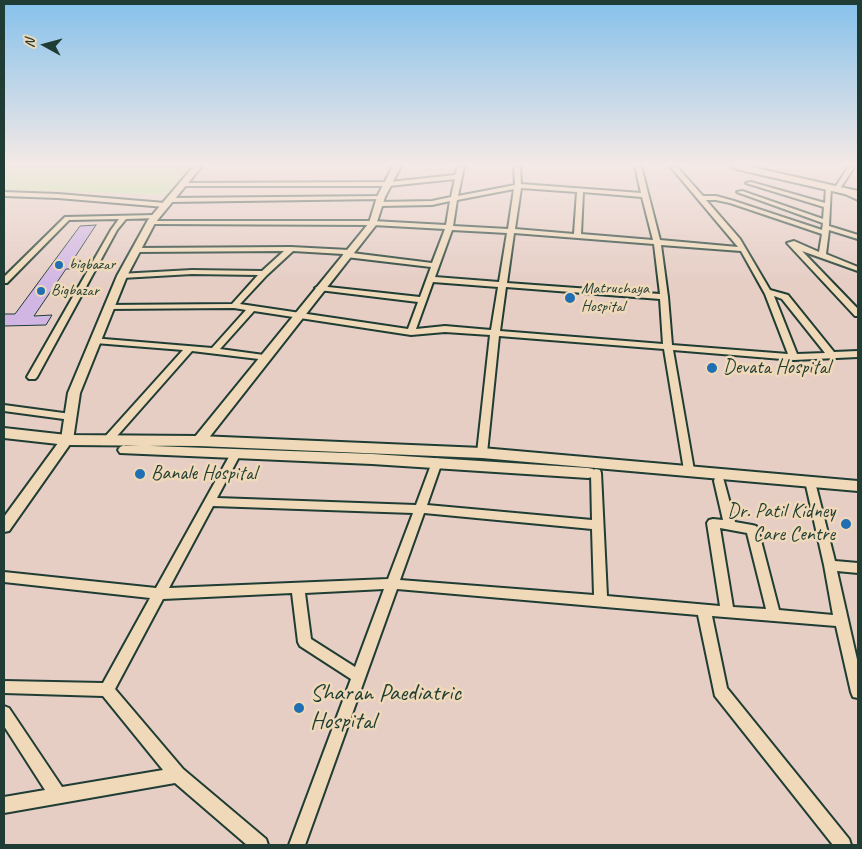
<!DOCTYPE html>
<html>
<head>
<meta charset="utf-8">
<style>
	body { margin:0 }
	#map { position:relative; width:862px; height:849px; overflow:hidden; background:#e6cec5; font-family:Caveat,sans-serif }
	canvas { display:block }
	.frame { position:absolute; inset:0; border:5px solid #1f3d34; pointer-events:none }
	.north { position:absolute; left:20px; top:20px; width:50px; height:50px; -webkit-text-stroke:4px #efd9b8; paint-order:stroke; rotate:277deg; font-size:14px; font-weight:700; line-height:20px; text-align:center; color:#1f3d34 }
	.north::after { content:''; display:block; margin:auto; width:18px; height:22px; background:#1f3d34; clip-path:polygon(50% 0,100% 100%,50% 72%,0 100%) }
</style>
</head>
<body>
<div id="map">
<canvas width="862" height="849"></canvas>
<div class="frame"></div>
<div class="north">N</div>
</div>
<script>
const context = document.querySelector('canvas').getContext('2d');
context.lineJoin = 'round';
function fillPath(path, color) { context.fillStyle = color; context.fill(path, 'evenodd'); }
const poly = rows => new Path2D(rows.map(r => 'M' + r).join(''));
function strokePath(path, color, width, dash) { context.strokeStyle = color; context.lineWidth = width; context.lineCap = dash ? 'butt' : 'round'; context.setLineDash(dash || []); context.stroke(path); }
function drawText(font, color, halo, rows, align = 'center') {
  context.font = font + ' Caveat,sans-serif'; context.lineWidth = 5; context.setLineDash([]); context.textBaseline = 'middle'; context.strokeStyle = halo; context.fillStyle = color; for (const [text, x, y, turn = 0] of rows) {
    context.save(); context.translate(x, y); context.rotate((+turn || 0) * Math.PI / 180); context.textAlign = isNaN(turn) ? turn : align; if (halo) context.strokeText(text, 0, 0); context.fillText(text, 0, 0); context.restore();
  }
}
fillPath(poly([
	[4,166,190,166,165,195,4,189]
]), '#c3eaa5');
const building = poly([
	[96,225,73,260,82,259,76,269,66,269,34,316,52,315,46,325,4,326,4,314,15,314,80,226,96,225]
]);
fillPath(building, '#d1b6e4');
strokePath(building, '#1f3d34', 1);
const minor = poly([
	[458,166,464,166,458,196,515,185,514,166,520,166,521,184,641,193,635,166,641,166,660,240,738,247,670,166,676,166,703,196,716,196,734,201,822,230,823,223,737,192,742,191,823,219,824,207,746,183,751,182,825,203,826,187,831,186,829,226,858,235,858,239,829,230,826,254,858,267,858,271,802,251,858,309,858,316,855,316,787,243,794,241,819,252,822,234,730,203,716,200,706,200,740,239,770,290,788,295,834,352,858,351,858,357,794,360,673,350,694,470,693,473,689,474,685,473,684,470,664,349,499,336,487,453,482,457,477,453,490,335,445,332,411,335,254,311,220,349,264,355,267,356,268,358,267,360,192,351,110,444,102,444,101,442,102,440,183,350,95,343,92,342,91,340,92,338,212,348,246,310,234,308,108,309,105,309,105,305,232,304,258,275,192,274,122,278,119,278,119,274,192,270,262,271,284,251,137,252,133,250,134,248,291,247,349,250,352,250,352,253,432,263,445,229,373,225,151,224,149,223,149,221,373,221,446,225,450,201,432,205,379,206,376,204,379,202,432,201,451,197,455,179,389,186,182,186,180,185,180,183,389,182,455,175,458,166],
	[521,188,577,192,574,234,515,229,521,188],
	[514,189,508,229,453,226,457,200,514,189],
	[583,192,642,197,653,240,581,234,583,192],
	[452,230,507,233,499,282,435,277,452,230],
	[514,233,654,244,660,294,507,283,514,233],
	[661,245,741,251,765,294,788,354,672,345,668,297,661,245],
	[293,251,343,254,343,257,346,257,431,267,420,297,319,286,315,288,319,290,418,302,408,329,240,304,267,275,293,251],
	[433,282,498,287,491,330,445,326,416,329,433,282],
	[506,287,660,299,663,344,500,331,506,287],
	[774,296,782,299,825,353,797,354,774,296],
	[849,166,855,166,841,187,837,187,836,186,849,166],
	[4,192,58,194,165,203,168,205,165,207,58,198,4,196,4,192],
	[383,196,384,197,381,199,169,202,166,200,169,198,383,196],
	[155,215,158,217,157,218,126,219,117,230,37,377,35,379,29,379,27,377,111,230,119,219,69,220,7,283,4,283,4,277,65,217,155,215],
	[4,405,71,414,76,417,71,420,4,411,4,405],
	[235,451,240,455,217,498,416,505,432,462,437,458,442,462,427,505,592,520,591,473,592,470,596,469,600,470,601,473,607,596,720,606,707,523,709,520,713,519,723,520,714,481,715,478,719,477,723,478,724,481,735,522,752,525,756,526,758,529,779,610,833,615,824,565,805,481,806,478,814,478,835,561,858,563,858,573,837,571,858,664,858,698,853,697,851,692,836,626,712,616,727,688,849,839,851,845,833,845,715,696,698,615,397,589,305,845,289,845,351,679,300,646,298,642,292,593,163,599,115,689,183,769,266,839,268,845,247,845,175,783,4,813,4,797,45,790,4,726,4,706,9,708,62,787,163,770,103,696,4,693,4,681,103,683,150,598,4,582,4,572,156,588,230,455,235,451],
	[213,506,413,513,388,579,169,588,213,506],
	[424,513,592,529,594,595,400,580,424,513],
	[720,528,747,533,766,609,733,607,720,528],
	[384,589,355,667,311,639,305,593,384,589]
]);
const tertiary = poly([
	[194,166,202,166,155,223,127,276,80,393,73,440,9,531,4,532,4,517,61,439,68,393,117,276,148,220,194,166],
	[393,166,401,166,385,197,376,225,204,444,194,444,193,441,194,438,369,223,377,197,393,166],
	[843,189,849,189,858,195,858,200,843,193,843,189]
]);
const secondary = poly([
	[4,428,67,435,199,436,482,448,858,481,858,491,482,458,199,446,67,445,4,438,4,428],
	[125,445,372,454,588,468,593,469,595,473,593,477,588,478,372,464,120,453,118,450,120,447,125,445]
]);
const primary = poly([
	[731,166,747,166,858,191,858,197,736,169,731,166]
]);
strokePath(minor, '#1f3d34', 4);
strokePath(tertiary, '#1f3d34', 4);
strokePath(secondary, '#1f3d34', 4);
strokePath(primary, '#1f3d34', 4);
fillPath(minor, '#efd9b8');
fillPath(tertiary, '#efd9b8');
fillPath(secondary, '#efd9b8');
fillPath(primary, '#efd9b8');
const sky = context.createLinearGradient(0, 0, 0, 284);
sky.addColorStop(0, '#85c1ec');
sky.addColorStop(0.58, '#f4e9e5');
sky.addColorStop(1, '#f4e9e500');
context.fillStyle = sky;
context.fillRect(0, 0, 862, 284);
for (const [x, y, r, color] of [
	[59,265,5,"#1f6fb2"],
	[41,291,5,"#1f6fb2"],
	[570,298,6,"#1f6fb2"],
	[712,368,6,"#1f6fb2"],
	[140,474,6,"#1f6fb2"],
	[846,524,6,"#1f6fb2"],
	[299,708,6,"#1f6fb2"]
]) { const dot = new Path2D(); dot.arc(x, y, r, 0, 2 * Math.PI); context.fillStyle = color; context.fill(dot); strokePath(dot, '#efd9b8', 2); }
drawText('16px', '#1f3d34', '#efd9b8', [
	["bigbazar",69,265],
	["Matruchaya",581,289],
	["Hospital",581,307],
	["Bigbazar",51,291]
], 'left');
drawText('20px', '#1f3d34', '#efd9b8', [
	["Devata Hospital",723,368],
	["Banale Hospital",151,474],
	["Dr. Patil Kidney",835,512,"right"],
	["Care Centre",835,535,"right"]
], 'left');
drawText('24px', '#1f3d34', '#efd9b8', [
	["Sharan Paediatric",310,694],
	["Hospital",310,722]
], 'left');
</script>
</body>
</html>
